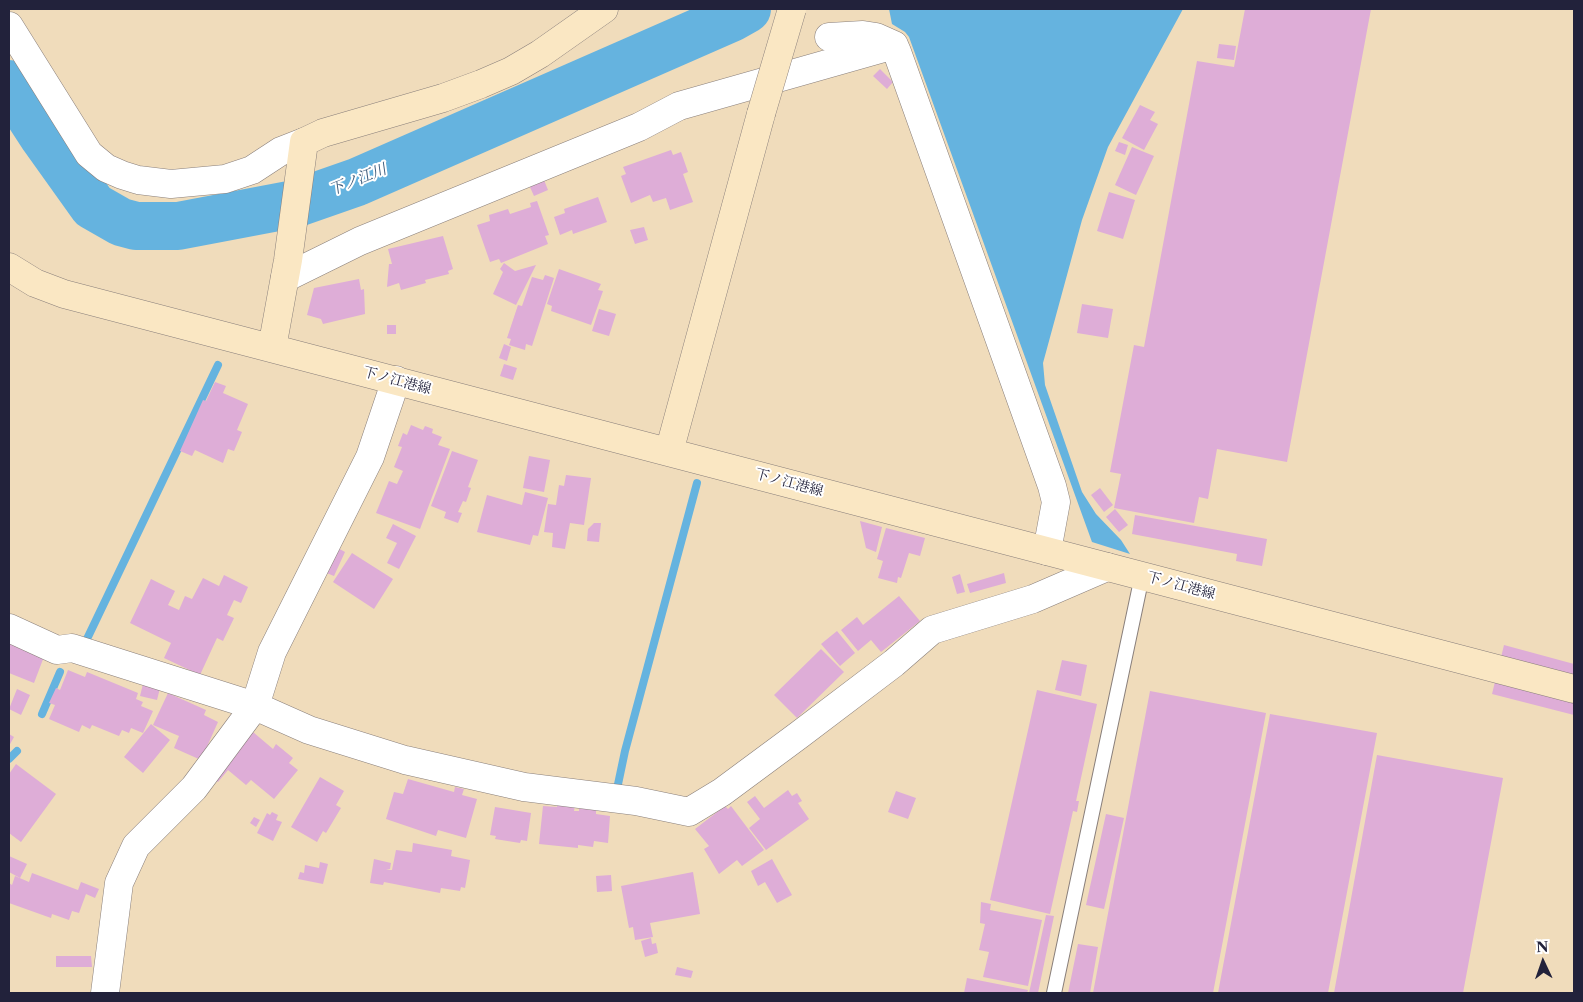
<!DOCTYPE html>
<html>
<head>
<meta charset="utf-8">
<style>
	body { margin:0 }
	#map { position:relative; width:1583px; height:1002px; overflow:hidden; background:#f0dcbb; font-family:"Libre Caslon Text",serif }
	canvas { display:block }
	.frame { position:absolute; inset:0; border:10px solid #22223b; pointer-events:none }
	.north { position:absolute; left:1518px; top:937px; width:50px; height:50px; -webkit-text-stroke:4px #fff; paint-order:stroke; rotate:357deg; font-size:14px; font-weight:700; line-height:20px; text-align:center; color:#22223b }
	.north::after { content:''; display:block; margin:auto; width:18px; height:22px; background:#22223b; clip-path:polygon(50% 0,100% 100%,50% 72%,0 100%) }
</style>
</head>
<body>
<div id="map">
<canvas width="1583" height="1002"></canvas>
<div class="frame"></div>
<div class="north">N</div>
</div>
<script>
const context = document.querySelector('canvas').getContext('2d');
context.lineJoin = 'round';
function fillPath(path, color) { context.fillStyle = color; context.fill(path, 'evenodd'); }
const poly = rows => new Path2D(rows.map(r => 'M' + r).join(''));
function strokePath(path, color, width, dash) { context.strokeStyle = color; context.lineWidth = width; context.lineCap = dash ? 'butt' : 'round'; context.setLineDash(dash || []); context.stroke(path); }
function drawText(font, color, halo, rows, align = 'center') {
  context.font = font + ' "Libre Caslon Text","Noto Serif JP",serif'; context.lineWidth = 4; context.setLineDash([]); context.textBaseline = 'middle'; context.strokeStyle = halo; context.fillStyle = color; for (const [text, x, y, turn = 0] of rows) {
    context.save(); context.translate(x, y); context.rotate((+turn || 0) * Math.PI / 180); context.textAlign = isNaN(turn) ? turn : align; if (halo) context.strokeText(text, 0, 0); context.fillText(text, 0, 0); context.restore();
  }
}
fillPath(poly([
	[889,9,1183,9,1108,147,1082,220,1043,363,1045,385,1082,492,1096,514,1121,540,1130,554,1092,542,909,37,905,32,892,24]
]), '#65b3df');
strokePath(poly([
	[86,641,218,365],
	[42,714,60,672],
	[9,759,17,751],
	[617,789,625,751,697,483]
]), '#65b3df', 8);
strokePath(poly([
	[9,84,43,136,93,206,121,222,136,226,178,226,294,204,357,182,731,18,747,9]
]), '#65b3df', 48);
fillPath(poly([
	[1245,9,1371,9,1287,462,1217,449,1208,499,1199,497,1194,523,1114,508,1121,474,1110,472,1134,345,1144,347,1197,61,1234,67],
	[1219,44,1236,46,1234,60,1217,58],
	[880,69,893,82,887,89,873,76],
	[1140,105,1155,112,1150,120,1158,124,1144,150,1122,138],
	[1119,142,1128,145,1125,155,1115,151],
	[1132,147,1154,156,1136,195,1115,185],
	[671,150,673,155,681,152,688,172,683,174,693,202,670,210,666,198,653,202,650,195,631,203,621,176,626,174,623,167],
	[544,180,548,190,534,196,529,185],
	[1109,192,1135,200,1123,239,1097,231],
	[598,197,607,222,573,234,572,230,560,235,554,217,565,213,564,209],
	[537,201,549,235,545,236,548,244,501,263,499,259,490,262,477,225,490,221,489,215,508,209,510,214,531,207,530,203],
	[644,227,648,240,635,244,630,230],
	[443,236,453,269,448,271,449,274,425,280,426,283,401,290,399,283,387,287,389,264,392,264,388,249],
	[504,263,515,271,536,265,516,305,493,294,503,272,500,269],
	[559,269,601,284,598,290,603,291,591,325,551,311,552,306,547,304],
	[545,275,554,278,532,346,526,344,525,350,509,345,511,339,507,338,518,305,522,306,532,277,543,280],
	[359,279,361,290,364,289,365,314,323,324,321,319,307,315,314,288],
	[1082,304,1113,309,1108,338,1077,333],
	[599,309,616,314,609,336,592,331],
	[387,325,396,325,396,334,387,334],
	[504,344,511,347,507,361,499,358],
	[504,364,517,368,513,380,500,376],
	[215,382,226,386,223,393,248,404,237,430,242,432,234,451,228,449,223,463,195,450,192,456,180,451,203,400,206,401],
	[411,425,423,430,425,426,433,429,432,433,442,437,438,445,450,449,420,529,376,513,389,481,397,484,403,471,394,467,402,447,398,446,403,433,407,435],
	[452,451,478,460,468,487,471,488,466,502,463,501,458,512,462,513,458,523,444,518,446,512,431,506],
	[529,456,550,460,544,492,523,488],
	[566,475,591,478,584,525,570,523,565,549,552,547,553,533,544,532,548,504,556,505,559,485,564,486],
	[1100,488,1113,505,1104,512,1091,495],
	[525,492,548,498,538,536,533,535,530,545,477,532,487,495,522,505],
	[1115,509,1128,525,1119,532,1106,517],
	[1135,515,1267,539,1262,566,1236,561,1237,554,1132,534],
	[860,521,882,527,876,552,866,548],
	[594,523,601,523,599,542,587,541,588,529],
	[393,524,416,536,399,569,387,563,397,543,386,538],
	[886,528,925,538,920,556,909,553,901,578,898,577,897,583,878,578,883,561,877,559],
	[336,547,345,552,334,576,324,572],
	[352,553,393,579,374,609,333,582],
	[1004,573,1006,583,970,593,967,584],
	[960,574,965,592,957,594,952,577],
	[224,575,248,587,241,603,234,600,227,615,234,618,223,641,217,638,200,675,164,658,171,643,130,623,151,579,175,591,168,605,179,610,185,596,192,599,203,578,219,586],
	[899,596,920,621,881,652,871,640,858,651,841,630,857,617,863,625],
	[837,631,855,653,840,666,821,644],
	[9,642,45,654,34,683,9,673],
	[1504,645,1574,664,1574,715,1492,694],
	[821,649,844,672,797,718,774,695],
	[1062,660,1087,665,1081,696,1055,690],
	[68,670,85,677,87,672,138,693,136,699,143,702,141,706,153,711,143,733,131,728,129,733,122,730,119,736,92,725,90,729,82,725,79,732,49,719,55,705,49,703,56,688,60,690],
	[143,684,160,688,157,700,140,696],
	[17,689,30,695,21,715,9,709],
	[1037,690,1097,704,1076,801,1079,801,1077,812,1073,811,1050,914,990,900],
	[1150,691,1266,713,1213,993,1093,993],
	[168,693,206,710,204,715,218,722,201,760,174,748,179,736,153,725],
	[1270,714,1377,733,1328,993,1218,993],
	[151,724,170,740,143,773,124,757],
	[253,732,273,749,276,744,293,758,289,763,298,770,274,799,251,780,246,785,228,770,218,782,211,776],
	[9,734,14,737,9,746],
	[1377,755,1503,778,1463,993,1334,993],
	[16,764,56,794,21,842,9,833,9,774],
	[320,777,344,791,336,805,341,808,326,833,323,831,317,842,291,827],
	[408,779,454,792,455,787,464,789,462,795,477,799,466,838,438,830,436,836,386,819,394,792,403,794],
	[788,790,792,796,797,793,802,801,798,803,809,819,766,850,749,828,760,819,747,802,755,796,764,808],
	[896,791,916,798,908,819,888,812],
	[557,804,575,806,574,811,579,811,579,808,596,810,596,814,610,816,608,843,594,841,593,847,578,845,578,848,539,844,543,806,557,807],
	[725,806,728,809,731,806,764,850,742,866,737,860,719,874,704,849,709,846,695,829],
	[495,807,531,813,527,841,521,840,520,843,495,839,496,836,490,835],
	[272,812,278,815,276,820,282,822,273,841,257,833,267,813,270,815],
	[1106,814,1124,818,1104,909,1086,905],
	[254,817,260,820,256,827,250,823],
	[413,843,452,850,451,856,470,860,465,888,461,887,460,891,441,888,440,893,384,882,383,885,370,883,374,859,391,863,390,869,386,870,392,870,396,850,412,852],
	[9,856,27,864,20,878,9,872],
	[772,859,792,895,777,903,765,882,758,886,751,871],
	[320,862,328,864,323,884,298,879,300,872,304,873,305,865,319,868],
	[693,872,700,914,650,923,653,937,635,940,633,927,629,928,621,886],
	[32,873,78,890,81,882,99,889,95,898,86,894,79,913,72,911,69,920,52,914,51,918,9,903,9,883,12,885,15,876,29,882],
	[611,875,612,891,597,892,596,876],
	[981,902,991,904,990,910,1042,920,1028,986,983,977,989,952,979,950,985,924,980,923],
	[1046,915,1054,916,1038,993,1029,993],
	[651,938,652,944,656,943,658,953,645,957,641,941],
	[1078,944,1098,947,1090,993,1068,993],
	[56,956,91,956,92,967,56,967],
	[677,967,693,971,691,978,675,975],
	[967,978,1028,990,1027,993,964,993]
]), '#deadd7');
const lane = poly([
	[1054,993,1142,576]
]);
const street = poly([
	[9,26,89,154,106,168,122,175,138,180,171,184,225,179,252,170,281,151,304,142],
	[829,37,863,35,876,37,894,45,897,52,1052,486,1056,502,1047,551],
	[285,278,360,241,639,127,679,106,894,45],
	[9,628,57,650,72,648,255,706,309,730,405,760,524,787,636,801,689,812,722,792,799,735,894,663,932,630,1033,599,1107,567],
	[105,993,119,883,136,846,194,788,255,706,272,652,370,457,396,380]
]);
const secondary = poly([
	[9,267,35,283,64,294,1574,689],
	[272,348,288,260,304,142,323,133,443,98,481,84,511,71,540,54,604,9],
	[669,452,761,114]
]);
strokePath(lane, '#897f7b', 16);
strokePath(street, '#897f7b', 29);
strokePath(secondary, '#897f7b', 29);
strokePath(lane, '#fff', 14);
strokePath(street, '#fff', 28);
strokePath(secondary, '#fae7c3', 28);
const secondaryBridge = poly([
	[761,114,792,9]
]);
strokePath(secondaryBridge, '#897f7b', 29, []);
strokePath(secondaryBridge, '#fae7c3', 28);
drawText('14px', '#22223b', '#fff', [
	["下ノ江港線",397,381,15],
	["下ノ江港線",789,483,15],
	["下ノ江港線",1181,586,15]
]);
drawText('italic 15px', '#3d5c7d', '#fff', [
	["下ノ江川",358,180,-22]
]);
</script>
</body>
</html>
